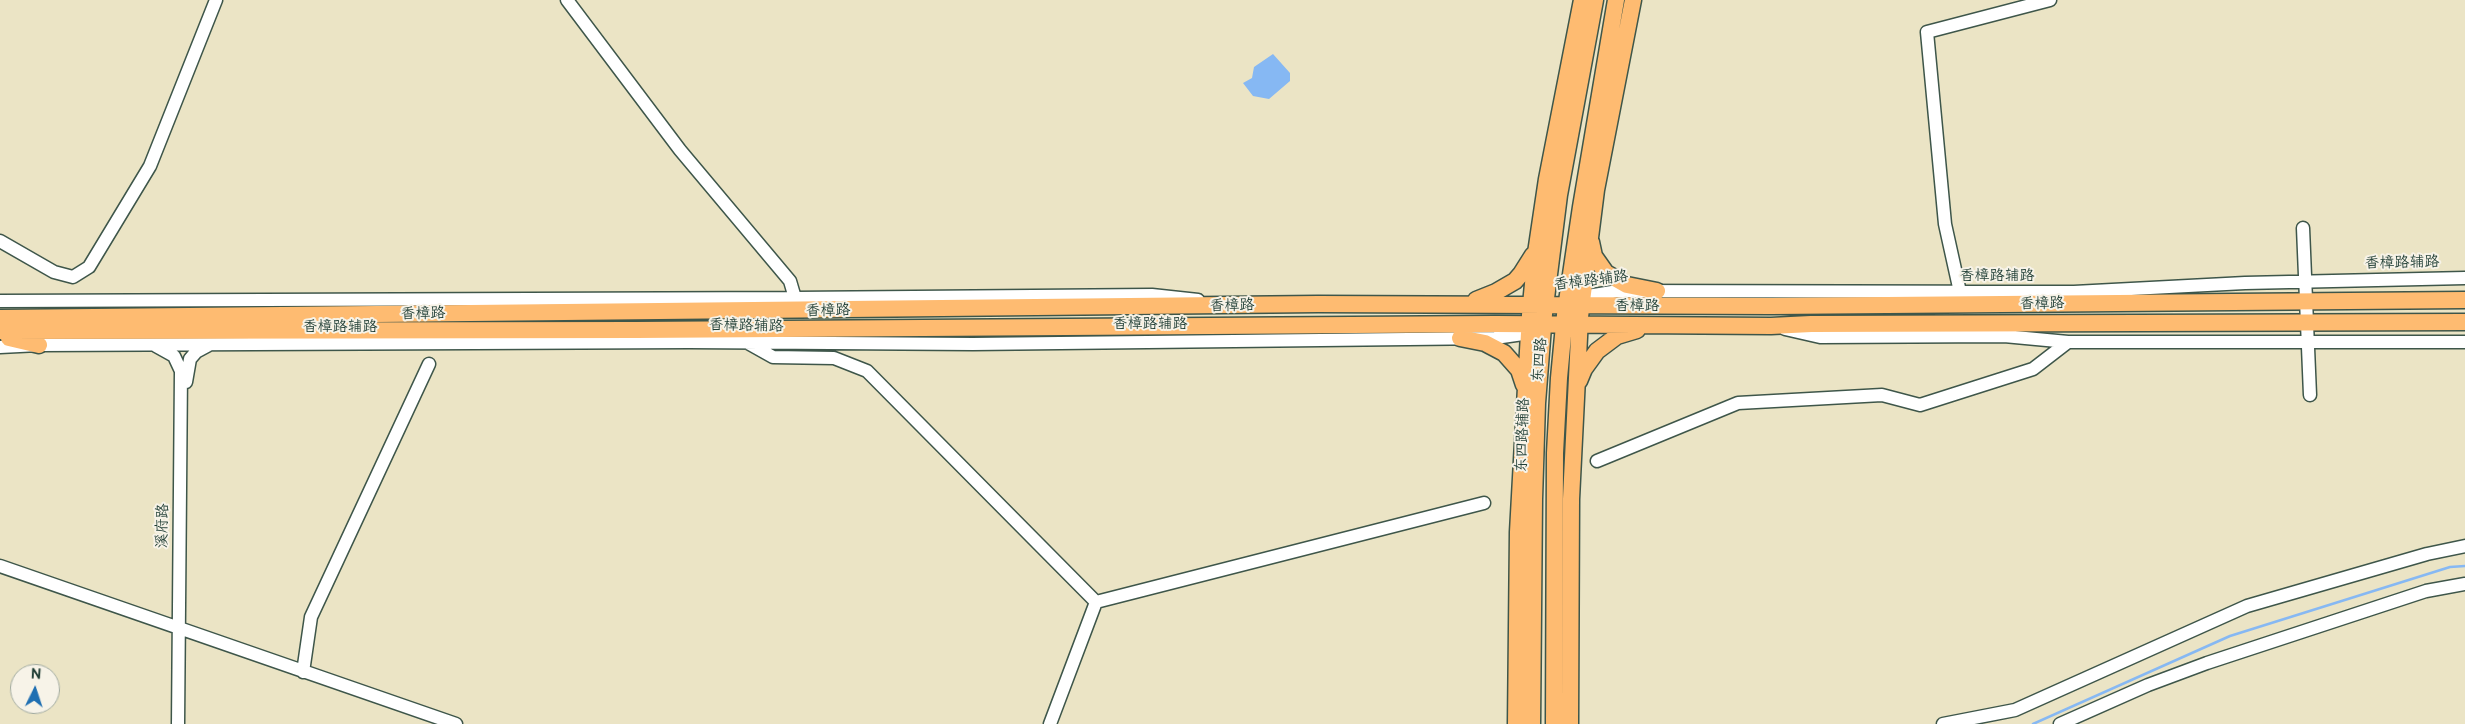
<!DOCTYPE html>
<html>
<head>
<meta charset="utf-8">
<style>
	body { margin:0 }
	#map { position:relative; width:2465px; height:724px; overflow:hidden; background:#ebe4c5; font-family:"Balsamiq Sans",sans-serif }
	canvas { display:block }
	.north { position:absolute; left:10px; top:664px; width:50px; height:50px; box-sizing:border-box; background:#f7f3e8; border:1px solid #a1aaa0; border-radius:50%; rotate:4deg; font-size:14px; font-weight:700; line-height:20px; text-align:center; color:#1f3d34 }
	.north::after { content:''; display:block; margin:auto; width:18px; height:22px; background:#1f6fb2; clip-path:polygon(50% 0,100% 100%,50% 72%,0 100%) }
</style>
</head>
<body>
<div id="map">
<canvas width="2465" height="724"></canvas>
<div class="north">N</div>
</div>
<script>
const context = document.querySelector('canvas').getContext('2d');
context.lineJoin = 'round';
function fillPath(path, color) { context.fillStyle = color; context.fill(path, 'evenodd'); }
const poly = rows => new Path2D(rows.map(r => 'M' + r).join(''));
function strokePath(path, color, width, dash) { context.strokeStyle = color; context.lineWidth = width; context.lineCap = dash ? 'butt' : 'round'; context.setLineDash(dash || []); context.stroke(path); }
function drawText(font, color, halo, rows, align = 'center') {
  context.font = font + ' "Balsamiq Sans","LXGW WenKai TC",sans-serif'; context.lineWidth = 4; context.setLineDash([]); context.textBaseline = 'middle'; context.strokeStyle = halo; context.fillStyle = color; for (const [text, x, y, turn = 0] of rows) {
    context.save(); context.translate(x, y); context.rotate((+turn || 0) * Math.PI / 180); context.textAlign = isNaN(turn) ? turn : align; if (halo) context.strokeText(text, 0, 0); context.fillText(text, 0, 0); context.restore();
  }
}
fillPath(poly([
	[1273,54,1290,73,1290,81,1269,99,1253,96,1243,83,1252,78,1254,67]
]), '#86b8f3');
strokePath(poly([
	[2033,724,2230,636,2450,567,2465,566]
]), '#86b8f3', 2.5);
const minor = poly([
	[567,0,680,150,790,281,795,298],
	[2303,228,2310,395],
	[0,241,54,272,73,277,89,267,150,166,216,0],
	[1960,292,1945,224,1927,32,2050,0],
	[1576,298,1618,291,2074,292,2245,283,2465,278],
	[0,301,795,298,1152,295,1198,300],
	[1785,329,1820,337,2004,336,2068,342,2465,342],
	[748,343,773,357,834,358,867,371,1096,602],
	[156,346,174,356,181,371,178,724],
	[0,347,39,345,689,342,973,344,1495,338,1537,332],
	[186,382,190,359,196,352,209,345],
	[1597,461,1738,403,1882,395,1920,405,2033,369,2068,342],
	[0,566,456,724],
	[1096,602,1484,503],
	[303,672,311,617,429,364],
	[1050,724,1096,602],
	[1943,724,2015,710,2247,606,2427,554,2465,546],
	[2060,724,2148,685,2207,663,2426,591,2465,584]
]);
const major = poly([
	[1591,242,1594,256,1606,273,1627,285,1657,291],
	[1476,300,1496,292,1515,281,1521,274,1533,255],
	[0,318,1318,304,1771,306,2465,300],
	[0,331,636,330,1495,324,1771,326,1811,324,2465,322],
	[9,338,39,345],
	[1460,338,1485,343,1504,353,1519,370,1524,385],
	[1579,381,1584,369,1597,351,1617,336,1637,330],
	[1516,724,1518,532,1530,315,1536,253,1547,179,1582,0],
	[1532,724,1534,499,1537,403,1544,314,1559,195,1595,0],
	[1554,724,1555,453,1559,378,1565,315,1581,207,1616,0],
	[1570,724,1571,499,1580,317,1596,190,1633,0]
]);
strokePath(minor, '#3e564a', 15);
strokePath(major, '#3e564a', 19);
strokePath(minor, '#fff', 12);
strokePath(major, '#febb71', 16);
drawText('15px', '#1f3d34', '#f7f3e8', [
	["香樟路辅路",2402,263,-1],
	["香樟路辅路",1997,276],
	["香樟路辅路",1591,281,-7],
	["香樟路",2042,304,-1],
	["香樟路",1232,306,-1],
	["香樟路",1637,306],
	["香樟路",828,311,-1],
	["香樟路",423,314,-1],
	["香樟路辅路",1150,324],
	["香樟路辅路",746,326,1],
	["香樟路辅路",340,327],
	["东四路",1540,360,-85],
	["东四路辅路",1523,435,-88],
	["溪府路",163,526,-89]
]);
</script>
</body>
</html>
